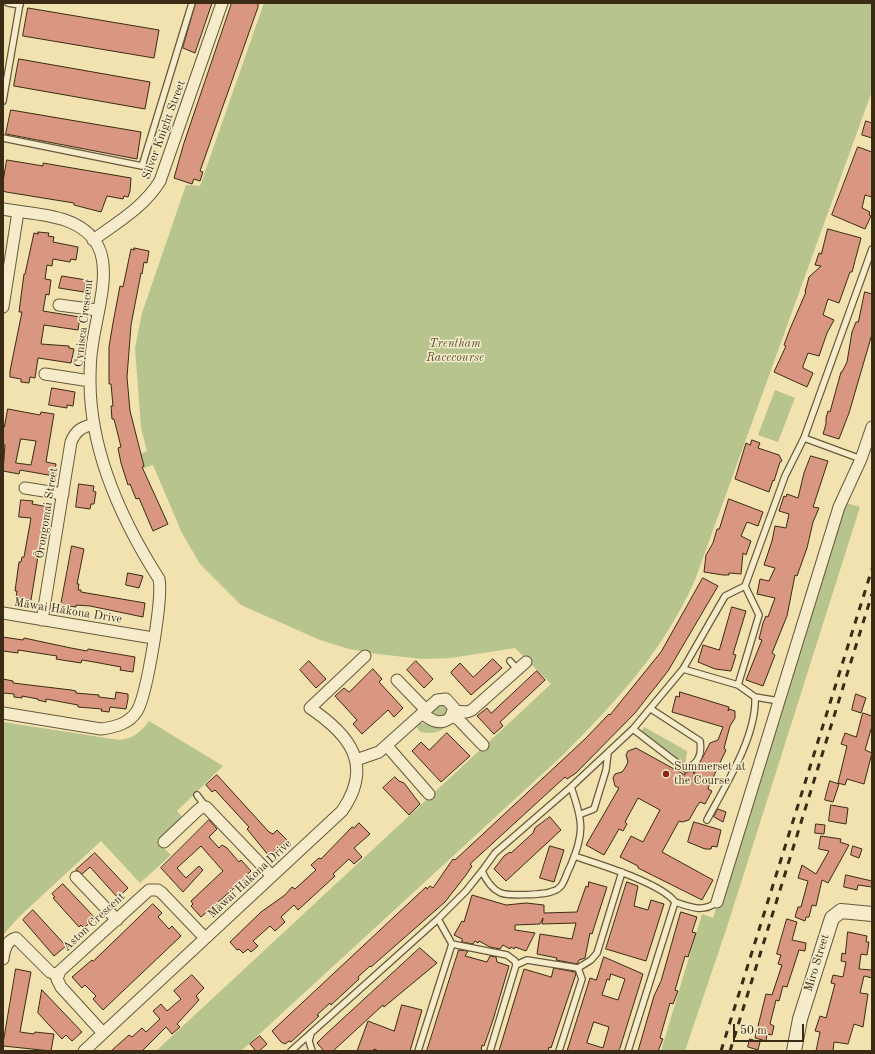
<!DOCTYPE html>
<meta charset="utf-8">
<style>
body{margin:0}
#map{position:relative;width:875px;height:1054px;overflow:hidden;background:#f1e2b0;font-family:"Old Standard TT",serif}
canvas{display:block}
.frame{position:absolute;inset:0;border:4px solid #3b2b14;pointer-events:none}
.scale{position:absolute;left:733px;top:1024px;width:71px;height:18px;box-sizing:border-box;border:2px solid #3b2b14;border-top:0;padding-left:5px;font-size:12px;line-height:14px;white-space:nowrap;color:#3b2b14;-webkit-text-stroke:3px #f6eccc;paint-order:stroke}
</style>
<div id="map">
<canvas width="875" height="1054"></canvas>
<div class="frame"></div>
<div class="scale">50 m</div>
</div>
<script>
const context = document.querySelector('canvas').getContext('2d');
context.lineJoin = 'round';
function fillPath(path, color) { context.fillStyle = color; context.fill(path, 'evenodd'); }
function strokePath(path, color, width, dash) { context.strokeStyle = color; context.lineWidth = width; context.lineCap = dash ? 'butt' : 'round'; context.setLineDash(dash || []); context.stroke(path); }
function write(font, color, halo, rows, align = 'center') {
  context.font = font + ' "Old Standard TT",serif'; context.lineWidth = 3; context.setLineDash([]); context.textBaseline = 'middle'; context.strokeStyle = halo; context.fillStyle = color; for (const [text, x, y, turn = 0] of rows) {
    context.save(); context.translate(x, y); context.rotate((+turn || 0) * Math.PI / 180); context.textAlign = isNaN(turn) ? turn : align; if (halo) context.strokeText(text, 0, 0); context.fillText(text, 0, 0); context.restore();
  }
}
fillPath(new Path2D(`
 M264,3H872V91L695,580C662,653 619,698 564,754L241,1051H156L551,684L515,648L451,658L422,659L378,654L349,649L320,640L241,605L200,564L182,533L153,465L142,469L137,455L147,451L141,428L135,348L142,313L186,185L200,186Z
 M775,390L795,398L778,442L758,435Z
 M846,503L860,507L727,927L685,1051H661L702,914L713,918Z
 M440,703L449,707L447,713L442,718L433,715L432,712Z
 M149,721L223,766L177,811L183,818L158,842L171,855L140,883L101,841L20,916L3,935V722L119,740C133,739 141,732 149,721Z
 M419,723C431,723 438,731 449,724C440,733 433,734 420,732L416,726Z
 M644,727L687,751L685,765L641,732Z`), '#b7c48e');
const building = new Path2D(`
 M196,3H212L195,53L183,48Z
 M232,3H258V7L200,171L203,172L200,181L194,179L192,184L174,178L184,143Z
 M28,8L159,30L154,58L23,36Z
 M19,59L150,82L145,109L14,86Z
 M11,110L141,132L137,159L6,134Z
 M866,121L872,123V138L862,135Z
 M858,147L872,152V197L865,195L862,208L870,212L869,215L871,216L865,229L832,215Z
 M7,160L43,166V163L131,178L130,191L128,197L124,196L123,199L107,196L101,212L74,205V203L6,192L3,191V182Z
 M828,229L861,238L852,272H850L839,303L828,299L823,315L834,320L827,333L819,356L808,353L803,366V368L813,373L807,387L774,372L786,346L784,345L790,329L806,292H805L809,277L821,266L815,265L819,253L821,254Z
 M38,232L49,233L48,236L54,237L53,242L78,247L76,260L71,259L70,262L53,259L52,266L47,265L45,279L51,280L49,295L46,294L43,311L80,317L78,330L44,325L41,344L69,346V348L74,349L71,363L38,358L35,378L30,377L29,383L21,382V379L10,377V371L22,312H19L24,274H25L34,233L38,234Z
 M134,248L149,251L147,263L144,262L142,274L141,273L131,325L127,377L130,411L144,466L142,467L168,524L153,531L139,498L136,499L130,484L128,485L121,463L118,448L121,447L114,419H112L111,406H113L111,384H109V347L113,323L120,286L123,287L131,249L134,250Z
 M62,276L86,280L84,292L59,288Z
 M865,292L872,294V334L849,413L839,439L823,434L826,424V418L828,411L830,412L841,372H842L847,362L852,332L856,322H858Z
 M52,388L75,392L73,406L67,405V408L49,405Z
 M8,409L40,415L41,412L54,414L46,462L56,464L54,476L20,470L19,474L3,471L5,445L3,444V427H4ZM21,439L36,441L31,465L16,463Z
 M752,440L760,443L758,448L779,455L782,461L780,462L774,481L773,480L769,492L735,479L746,443L750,445Z
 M811,456L828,461L813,507L819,508L813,522L807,548L797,576L795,575L787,616L772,653L775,655L763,686L746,680L762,640L759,639L763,623L766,616L768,617L775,598L757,594L760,579L769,581L775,568L764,565L772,541L775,526L786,528L789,514L779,511L784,496L786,497L787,494L798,498L804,473Z
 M79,484L94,486L93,491L96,492L94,504H91L90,509L76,507Z
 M729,499L763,512L758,526L747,522L741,536L751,541L746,555L743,553L741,574L729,573V575H723L704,572L706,555L713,543L717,529H719Z
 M21,500L33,501L32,504L49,507L47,520L44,519L31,600L16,597L17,591H15L19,562H21L22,557H24L31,518L19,517Z
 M72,546L84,549L77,584H79L78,590H81V592L145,603L143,617L90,606L76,605V607L61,605Z
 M128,573L143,576L139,588L126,585Z
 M703,578L718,586L668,671L635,713L576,773L567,779L565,777L470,864L472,866L466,875L445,902L371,967L370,966L358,977L359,979L331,1005L330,1003L317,1015L319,1016L291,1042L289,1041L285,1044L281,1042L272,1031L426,887L427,889L430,886L433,888L453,859L455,860L585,739L609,714L610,715L661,652Z
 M732,607L746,611L733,654L736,655L731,671L715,669L698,662L703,645L719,650Z
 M3,637L23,640L24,638L71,648L87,651L88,649L135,657L133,672L120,670L121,667L94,662L82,660L81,663L56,659L57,656L18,650V653L3,651Z
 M493,659L502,668L471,695L451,673V672L460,663L473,677Z
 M309,661L326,679L316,688L300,670Z
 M416,661L433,679L424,688L407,670Z
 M373,669L382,679L379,682L403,708L394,717L388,710L362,734L353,724L357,720L335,696L344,688L349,692Z
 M537,671L545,680L500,722L503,726L494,734L477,716L487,708L491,713Z
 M3,679L13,681V683L71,690L76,691V693L99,695V697L115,699L116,692L128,694V699L126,709L110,707L109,712L101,711L102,709L78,707V705L46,699V702L38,700V699L22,696V698L14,697V694L3,693Z
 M680,692L729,707L728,711L729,709L735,711V718L730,726L724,748L726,750L709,786L708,789L712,791L705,804L700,802L697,806L689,820L682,822L679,821L662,852L713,880L702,900L638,868V866L620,857L631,836L643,842L660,810L638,798L625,822L627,824L623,831L619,829L604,855L586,845L619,788L615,786L613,778L615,774L622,772L625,768L628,762L626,755L628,751L636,748L685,775V773L693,770L694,774L710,743L718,740L723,727L672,712L676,696L679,697Z
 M856,694L866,698L861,713L852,710Z
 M863,713L872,716V726L865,750L872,753L864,784L847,779L845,785L838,783L847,746L841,744L845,733L856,737Z
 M447,733L470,756L441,782L412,751L421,742L429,750Z
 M217,775L269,832L273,834L277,830L287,840L269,856L247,829L249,827L215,790L212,792L206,785Z
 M395,777L399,781L404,783L420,804L409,815L383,788Z
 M830,781L839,784L833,802L825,800Z
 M831,805L848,808L846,824L829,821Z
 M718,809L726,812L723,822L714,817Z
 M550,817L561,830L506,881L494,869L504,856L510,852L511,853L533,833L535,828Z
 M209,820L217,829L209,837L219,848L222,845L227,848L239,862L241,860L251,871L240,881L241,882L201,917L191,906L193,904L191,901L223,871L201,846L177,868L186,878L199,866L203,870L183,892L161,868Z
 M694,822L721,830L717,847L712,846L711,849H705L688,842Z
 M359,823L370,834L354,848L362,857L354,864L349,859L333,874L335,876L298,910L294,905L281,917L285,922L275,931L270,926L253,941L258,946L251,952L248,949L243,953L239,949L237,950L230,942L261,912L285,895L292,887L295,889L316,870L311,865L319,858L321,859L352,827L354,828Z
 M816,824L825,825L824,834L815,833Z
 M821,836L841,839L840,842L849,845L828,883L822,880L816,906L812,905L809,917H806L805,921L795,917L798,907H801L808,881L798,878L802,865L816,874L829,851L819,849Z
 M550,846L564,850L554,882L540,878Z
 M853,846L862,849L859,858L851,855Z
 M95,853L128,888L118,898L90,867L82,874L76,870Z
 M846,875L872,881V887L858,885L857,890L844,887Z
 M589,882L607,887L592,934L590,933L585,958L579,960L577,964L556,960L557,958L537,954L540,934L572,939L576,923L542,924L543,918L540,924L515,925V930L535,933L526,951L515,947L514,949L511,947L510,949L503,945L500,949L490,947L479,941L478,943L475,941L473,944L462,942V939L454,935L462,921L464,922L472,895L506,905L526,903L544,905V913L577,912L586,886L588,887Z
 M627,882L638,886L634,906L648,910L651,900L664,904L646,961L606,949Z
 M63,884L95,918L84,928L81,925L79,927L53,898L55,897L52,894Z
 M153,904L162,913L158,917L169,929L172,926L181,936L103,1010L93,999L96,996L85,985L82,988L72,977L92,960L93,961Z
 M33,910L66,946L54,956L23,920Z
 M681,912L697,917L692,932L696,933L688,957L685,956L675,990L678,991L673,1004L670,1003L660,1038L663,1039L658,1051H638L654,996L661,981Z
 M787,919L797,922L792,940L806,943L805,951L799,950L787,987L783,986L779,1001L776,1000L770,1024L774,1026L772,1035L767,1034L766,1041L755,1038L766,994L772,995L782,965L778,964L781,955L777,954Z
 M848,932L867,936L866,942H869L867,955L861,954L859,969L872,970V978L864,976L860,993L868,994L863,1027L854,1024L848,1044L834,1042L833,1051H816L820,1032L815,1031L820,1016L826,1018L835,984L831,983L833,975L843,977L846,962L841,961L842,953L845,954Z
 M420,948L437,963L390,1002L384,1007L383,1005L333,1051H324L317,1043L324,1036Z
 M459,950L468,951L465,956L487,962L490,956L496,957L497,962L509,966L493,1020L484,1046L482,1045L481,1051H427Z
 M604,957L643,974L620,1048L618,1051H567L590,978L596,980ZM611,974L625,979L618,1000L602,995L607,979L609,980ZM594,1022L609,1027L603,1048L587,1043Z
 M554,968L575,972L576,974L551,1048L549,1047L548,1051H499L524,969L551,977Z
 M16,969L31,972L20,1032L34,1034L35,1032L54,1034L51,1051L3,1046Z
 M192,975L204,988L196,996L199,1000L177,1024L180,1027L172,1034L166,1027L142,1051H111L129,1035L132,1037L142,1028L146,1032L160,1019L153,1011L161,1004L167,1011L181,999L174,991Z
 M42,990L82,1032L72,1041L66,1035L62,1039L38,1013Z
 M402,1005L422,1010L410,1051H379L374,1049L373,1051H357L368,1021L394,1031Z
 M260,1036L267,1044L259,1051H256L250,1044Z
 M750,1039L760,1042L758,1050L748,1047Z`);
fillPath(building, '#d99681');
strokePath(building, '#3b2b14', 1);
const service = new Path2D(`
 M8,3L20,5
 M3,101L20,3
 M3,138L142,166L192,3
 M804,438L872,249
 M510,661L517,669
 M683,669L738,685L755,697C757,736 725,786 707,820
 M738,685L759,615L745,586
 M755,697L779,701
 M633,729L681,766L686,769C699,763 702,754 700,741L651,709
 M571,787C583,821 585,833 570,867C567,872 565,881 561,886C559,888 555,891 553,891C546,895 508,896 501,893C491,889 486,880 482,871L495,853L571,787L633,729L683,669L725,596L745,586L785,476L804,438L861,459
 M197,795L206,807
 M581,814L594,809L606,770L608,753
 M574,856C598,864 661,883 675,902L628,1051
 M675,902C690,907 703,913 717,902
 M452,944L507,955L515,961L516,965
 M311,1033L309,1041L312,1051
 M291,1051L438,919L466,891L482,871
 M418,1051L452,944L438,919
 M490,1051L516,965L527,960L578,968L591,960L597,953L622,872
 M559,1051L582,979L578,968`);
const minor = new Path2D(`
 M3,209C35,215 80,213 98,246C112,273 95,319 92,348C90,359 90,370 90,381C90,452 122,521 159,579C163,597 147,695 137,711C129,724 115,727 101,729L3,713
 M93,240C118,222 144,207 160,181L222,3
 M59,305L97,310
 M3,307L18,212
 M45,374L90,381
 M25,488L63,494
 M3,613L153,638
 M42,620L71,442C76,430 82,427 94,424
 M397,680L426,710
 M453,711L467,712L472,710L526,662
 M452,715L459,720L483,745
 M387,746L429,794
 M356,760L379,752L437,700L446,699L454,708L450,718C440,726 431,720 423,714
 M164,842L198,810L202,807H206L272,876
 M76,877L117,920
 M717,902L839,507L861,459L872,427
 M3,959C4,950 7,940 16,938L50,972L57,975
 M103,1033L61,987L57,979L60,971L149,890H158L162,893L205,938
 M84,1051L342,811C374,765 350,735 310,708L365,656`);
const tertiary = new Path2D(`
 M794,1051L800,1019L832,918L841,911L872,914`);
strokePath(service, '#68593b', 8);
strokePath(minor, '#68593b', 13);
strokePath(tertiary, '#68593b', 16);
strokePath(service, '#f6eccc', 5.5);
strokePath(minor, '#f6eccc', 11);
strokePath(tertiary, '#f6eccc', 14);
strokePath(new Path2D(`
 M721,1051L872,569
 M730,1051L872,594`), '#3b2b14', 3, [7, 7]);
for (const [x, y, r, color] of [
 [666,774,4,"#8f2418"]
]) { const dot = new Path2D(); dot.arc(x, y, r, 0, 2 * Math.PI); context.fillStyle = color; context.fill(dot); strokePath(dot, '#f6eccc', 1.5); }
write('12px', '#3b2b14', '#f6eccc', [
 ["Silver Knight Street",164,130,-70],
 ["Cynisca Crescent",84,323,-83],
 ["Ōrongomai Street",47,513,-81],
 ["Māwai Hākona Drive",68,611,9],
 ["Māwai Hākona Drive",250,879,-43],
 ["Aston Crescent",94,922,-43],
 ["Miro Street",817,963,-73]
]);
write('italic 12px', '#5a5132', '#f6eccc', [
 ["Trentham",455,344],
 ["Racecourse",455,358]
]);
write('12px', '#3b2b14', '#f6eccc', [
 ["Summerset at",674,767],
 ["the Course",674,781]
], 'left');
</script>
